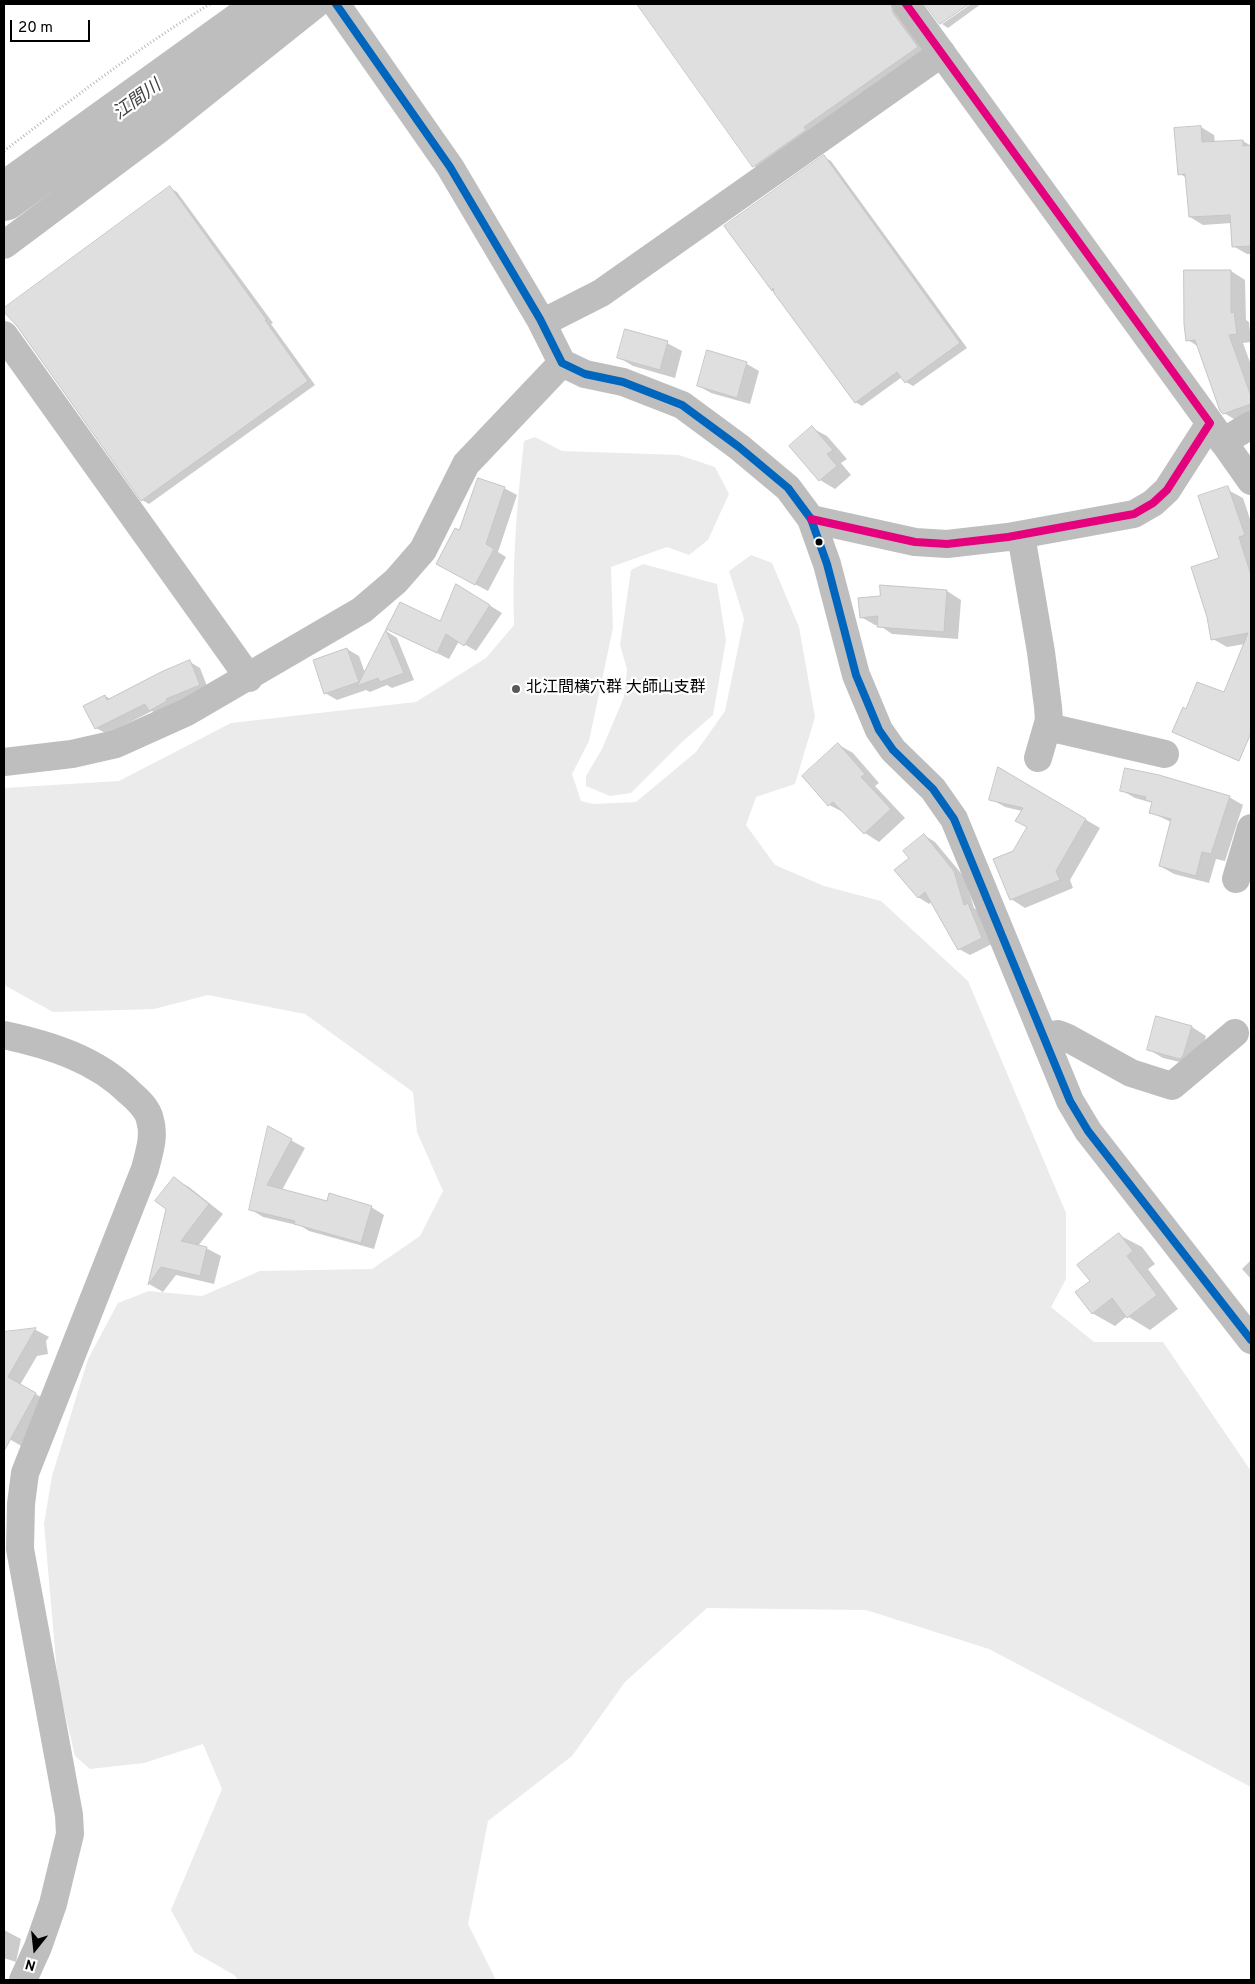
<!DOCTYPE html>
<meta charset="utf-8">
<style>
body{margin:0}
#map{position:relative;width:1255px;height:1984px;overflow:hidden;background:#fff;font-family:Overpass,sans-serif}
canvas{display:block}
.frame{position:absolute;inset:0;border:5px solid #000;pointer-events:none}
.north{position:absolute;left:10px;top:1924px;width:50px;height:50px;-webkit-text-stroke:4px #fff;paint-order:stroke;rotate:196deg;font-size:14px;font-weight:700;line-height:20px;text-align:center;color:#000}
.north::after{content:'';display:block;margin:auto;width:18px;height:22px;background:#000;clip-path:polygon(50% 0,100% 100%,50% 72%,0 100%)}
.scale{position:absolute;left:10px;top:20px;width:80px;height:22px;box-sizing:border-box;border:2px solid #000;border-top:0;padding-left:6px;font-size:15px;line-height:18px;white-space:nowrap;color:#000;-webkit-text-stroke:4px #fff;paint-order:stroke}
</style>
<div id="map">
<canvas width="1255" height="1984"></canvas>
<div class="frame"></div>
<div class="north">N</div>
<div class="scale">20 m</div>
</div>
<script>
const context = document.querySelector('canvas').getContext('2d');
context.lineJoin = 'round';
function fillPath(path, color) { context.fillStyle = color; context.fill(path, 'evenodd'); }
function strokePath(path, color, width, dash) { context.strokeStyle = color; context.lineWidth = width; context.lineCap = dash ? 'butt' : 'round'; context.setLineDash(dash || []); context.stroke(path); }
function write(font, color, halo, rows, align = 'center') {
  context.font = font + ' Overpass,"Noto Sans JP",sans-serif'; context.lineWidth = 4.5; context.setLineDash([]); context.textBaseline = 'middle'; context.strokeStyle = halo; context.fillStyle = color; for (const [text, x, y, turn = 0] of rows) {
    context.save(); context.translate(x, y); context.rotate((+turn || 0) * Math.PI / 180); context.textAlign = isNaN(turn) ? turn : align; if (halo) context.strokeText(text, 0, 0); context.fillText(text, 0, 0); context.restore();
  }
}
fillPath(new Path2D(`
 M535,437L562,451L679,455L715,467L729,494L708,540L689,555L667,547L611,567L613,628L589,741L572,774L581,801L593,804L636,802L696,752L725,711L744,619L729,571L751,555L772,563L799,627L815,717L795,784L756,797L746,825L775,865L824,886L881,901L968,981L1066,1213V1279L1051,1307L1094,1342H1163L1251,1471V1787L989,1649L866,1610L707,1608L625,1682L572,1756L488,1821L468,1924L496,1980H239L234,1975L194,1952L171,1910L222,1789L203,1744L144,1763L90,1769L75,1756L58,1684L44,1524L52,1476L88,1359L118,1303L149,1291L202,1296L260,1271L372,1269L420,1236L443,1191L417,1132L413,1092L305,1014L208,995L154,1009L53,1012L4,985V788L119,781L231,723L416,702L486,658L514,625C512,563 517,503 524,441Z
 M643,564L717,584L726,640L713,715L683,741L631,793L610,796L586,786V776L602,749L624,697L627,669L620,645L631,570Z`), '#ebebeb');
fillPath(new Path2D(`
 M639,4H898L924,51L761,170L754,166Z
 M971,4H981L948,28L942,24Z
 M1201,127L1214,135L1215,143L1243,141L1251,146V254H1247L1233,246L1231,223L1203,225L1190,217L1187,178L1180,174Z
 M824,157L831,161L967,348L913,386L906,382L902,377L862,406L855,402L726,227Z
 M170,188L177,192L273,323L271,324L315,385L149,504L142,500L18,325L4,310Z
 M1231,271L1245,280L1246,320L1249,322L1251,342L1243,343L1251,365V417L1239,422L1224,413L1199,347L1188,340Z
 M667,343L682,351L675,378L633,366L618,357Z
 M708,352L747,364L759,371L750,404L711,393L699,386Z
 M812,428L827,436L847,459L841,463L851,475L835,489L820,480L791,446Z
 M504,488L517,495L498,552L506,557L488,591L450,571L460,532Z
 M1228,490L1243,498L1251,522V643L1227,647L1213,639Z
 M882,586L947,591L961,600L958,639L892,634L879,625H875L861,617L881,597Z
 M468,592L502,613L476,651L459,641L449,659L400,635L441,623Z
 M386,631L397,638L414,680L392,688L387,685L370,692L366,690L337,700L325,693L347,649L359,656L365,673Z
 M1238,661L1251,666V737H1200L1225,694Z
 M190,662L200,668L209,691L160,716L152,711L107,734L96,728L105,696L111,699Z
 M839,745L853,753L879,783L875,786L905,818L879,842L865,833L845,813L829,805L804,776Z
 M999,769L1100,828L1070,880L1073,888L1025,908L1011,899L1014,852L1028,827L1022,811L1005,807L991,799Z
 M1121,790L1229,797L1243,805L1225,861L1216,859L1209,883L1174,874L1160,866L1171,822L1150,812L1153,803L1135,798Z
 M924,835L935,842L965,878L974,908L979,911L992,944L970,955L959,949L932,901L929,904L918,897L911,858Z
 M1192,1027L1206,1036L1198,1064L1196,1066L1163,1058L1148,1049Z
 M269,1128L305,1148L282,1190L328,1202L371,1207L384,1215L374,1249L309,1231L301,1226L263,1217L250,1209Z
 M174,1179L189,1187L223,1214L198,1246L206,1248L221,1256L214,1284L176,1275L163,1292L149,1284Z
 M1119,1235L1142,1247L1155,1264L1148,1269L1178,1309L1150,1330L1127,1316L1115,1326L1092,1313L1091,1281Z
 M1251,1260V1279L1242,1269Z
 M36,1330L49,1337L46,1341L48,1354L37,1356L20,1385L48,1401L23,1447L11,1440L4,1417V1334Z
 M4,1930L21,1939L16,1962L4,1958Z`), '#0003');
strokePath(new Path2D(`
 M4,197L272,4`), '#bebebe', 48);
const building = new Path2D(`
 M637,4H891L893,13L918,47L804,127L806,130L753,167Z
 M925,4H969L940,24Z
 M1201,126L1202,142L1243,140V146L1251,145V246L1232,247L1230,215L1189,217L1185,174L1178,175L1174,128Z
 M824,155L960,343L905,383L897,372L855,403L774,293L773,288L772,291L724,226Z
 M170,186L266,319L265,320L308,381L141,501L17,326L4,312V308Z
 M1184,270H1231V313L1234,312L1237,334L1229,335L1251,396V404L1223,414L1220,411L1195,340L1186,341L1184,324Z
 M625,329L668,341L660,370L617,358Z
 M707,350L747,362L737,398L697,386Z
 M812,426L833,450L827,454L837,466L819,481L789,446Z
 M478,478L505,487L486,544L494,549L475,585L436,564L455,528L459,530Z
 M1228,486L1245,535L1239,537L1251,575V733L1239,761L1172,732L1183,707L1186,709L1197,682L1224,692L1248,633L1211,640L1207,617L1191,567L1219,558L1198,496Z
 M456,584L490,605L464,646L446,634L437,653L386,629L400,602L440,621Z
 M880,585L947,590L944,632L877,627L878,616L860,618L858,598L880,596Z
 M386,630L404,673L380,682L378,678L357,686L359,682L324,694L313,660L347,648L359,682Z
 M190,660L200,685L166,699L167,701L149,711L145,704L95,729L83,706L105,695L107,700L161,672Z
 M838,743L865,774L861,777L891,809L864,834L833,802L828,806L802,776Z
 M998,767L1086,819L1056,871L1060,880L1010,900L993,859L1013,851L1027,827L1015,821L1023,808L989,800Z
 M1125,768L1159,775L1230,796L1211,854L1202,852L1196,876L1159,866L1171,819L1149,813L1152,802L1145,800L1146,797L1120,791Z
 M924,834L954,871L964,905L968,903L982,938L958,950L925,892L918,898L894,870L909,858L903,851Z
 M1156,1016L1192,1026L1183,1056L1180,1059L1147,1050Z
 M268,1126L292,1139L267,1185L327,1201L329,1193L372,1206L361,1243L294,1224L295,1221L249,1210Z
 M174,1177L209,1204L181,1241L207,1247L200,1276L161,1267L148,1285L166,1209L155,1201Z
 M1119,1233L1133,1251L1127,1256L1157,1295L1127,1318L1112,1298L1092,1314L1075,1292L1090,1281L1077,1265Z
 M36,1328L8,1377L36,1393L4,1451V1332Z`);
fillPath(building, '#dfdfdf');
strokePath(building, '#c6c6c6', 1);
strokePath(new Path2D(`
 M4,151C71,100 138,48 210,4`), '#b9b9b9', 3, [1, 2.5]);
strokePath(new Path2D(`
 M336,4L450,167L540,319L562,363L585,374L623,382L682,405L739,447L788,488L811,519L827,564L856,675L879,730L893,750L933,789L954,819L1070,1101L1088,1131L1251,1340
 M4,245L158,130L316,4
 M542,323L601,293L942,53
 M4,335L249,678
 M1210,423L1251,481
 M1223,442L1251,425
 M811,519L915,542L947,544L1008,537L1134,514L1153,503L1167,490L1210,423L906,4
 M1021,535L1041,652L1048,707L1049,720L1038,758
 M1048,727L1165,754
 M4,762L72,754L116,744L187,712L362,610L396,581L423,550L466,464L562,363
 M1236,879L1251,828
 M4,1035C50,1045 96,1059 130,1093C138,1100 148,1109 150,1120C155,1136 149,1153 145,1169L25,1473L21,1504L20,1549L61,1771L69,1815L70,1834L53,1904L38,1947L23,1980
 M1044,1036L1058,1034L1066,1037L1131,1073L1172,1086L1235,1033`), '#bebebe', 28);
strokePath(new Path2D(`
 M336,4L450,167L540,319L562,363L585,374L623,382L682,405L739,447L788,488L811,519L827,564L856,675L879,730L893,750L933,789L954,819L1070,1101L1088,1131L1251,1340`), '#0065bd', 8);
strokePath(new Path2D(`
 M811,519L915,542L947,544L1008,537L1134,514L1153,503L1167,490L1210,423L906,4`), '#e5007d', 8);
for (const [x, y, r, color] of [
 [819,542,4.5,"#000"],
 [516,689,5,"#595959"]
]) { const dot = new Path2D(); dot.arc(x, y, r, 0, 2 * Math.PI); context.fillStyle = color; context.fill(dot); strokePath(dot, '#fff', 2); }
write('16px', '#000', '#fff', [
 ["北江間横穴群 大師山支群",526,689]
], 'left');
write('italic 18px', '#434343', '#fff', [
 ["江間川",138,101,-36]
]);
</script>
